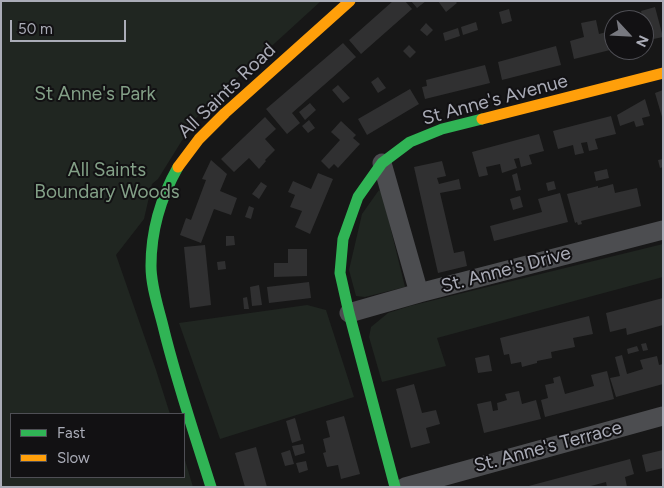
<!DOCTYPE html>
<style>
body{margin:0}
#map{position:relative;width:664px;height:488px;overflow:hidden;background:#171717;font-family:Figtree,sans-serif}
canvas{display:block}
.frame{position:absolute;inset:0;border:2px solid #aaacb7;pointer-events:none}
.legend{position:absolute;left:10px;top:413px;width:175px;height:65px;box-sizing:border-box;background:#121113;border:1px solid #4f4f55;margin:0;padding:6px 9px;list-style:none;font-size:15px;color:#aaacb7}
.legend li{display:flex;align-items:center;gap:10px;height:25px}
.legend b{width:25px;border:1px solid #4f4f55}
.north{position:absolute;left:604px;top:10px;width:50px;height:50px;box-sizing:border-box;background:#121113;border:1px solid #4f4f55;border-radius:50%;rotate:115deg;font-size:14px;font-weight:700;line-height:20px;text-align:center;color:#aaacb7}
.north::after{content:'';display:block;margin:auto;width:18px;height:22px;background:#77787f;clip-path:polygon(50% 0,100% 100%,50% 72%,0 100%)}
.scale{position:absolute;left:10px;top:20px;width:116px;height:22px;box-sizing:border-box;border:2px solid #aaacb7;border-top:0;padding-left:6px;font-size:15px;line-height:18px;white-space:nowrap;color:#aaacb7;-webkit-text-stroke:4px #121113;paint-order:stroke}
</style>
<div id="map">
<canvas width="664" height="488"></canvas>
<div class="frame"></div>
<ul class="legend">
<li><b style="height:6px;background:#30b455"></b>Fast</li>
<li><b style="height:6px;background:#ff9f0a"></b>Slow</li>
</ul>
<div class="north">N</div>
<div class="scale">50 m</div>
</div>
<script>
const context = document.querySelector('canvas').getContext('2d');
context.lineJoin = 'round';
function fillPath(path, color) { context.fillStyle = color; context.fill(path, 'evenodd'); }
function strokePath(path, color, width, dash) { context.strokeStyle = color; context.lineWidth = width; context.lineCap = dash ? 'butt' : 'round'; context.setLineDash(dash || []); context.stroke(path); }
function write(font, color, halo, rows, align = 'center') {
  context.font = font + ' Figtree,sans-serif'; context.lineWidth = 4; context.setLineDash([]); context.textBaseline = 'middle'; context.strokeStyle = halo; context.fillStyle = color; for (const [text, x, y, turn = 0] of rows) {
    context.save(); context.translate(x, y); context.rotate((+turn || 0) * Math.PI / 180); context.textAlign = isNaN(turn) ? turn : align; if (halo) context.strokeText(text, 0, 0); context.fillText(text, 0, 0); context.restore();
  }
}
fillPath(new Path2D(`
 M1,1H321L240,75L196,118L158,179L152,184L144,219L116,255L156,370L170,414H11V477H184V457L193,487H1Z
 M379,190L382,193L405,287L365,297L356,296L349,270L362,214Z
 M663,244V277L437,338L446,366L382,382L369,337L371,327L388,313L410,306Z
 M307,305L326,310L354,397L220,439L179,323Z`), '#202621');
fillPath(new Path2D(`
 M393,1H405L412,9L361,54L349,40Z
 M411,1H426L417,8Z
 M438,1H455L457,3L446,12Z
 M655,7L663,37L644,41V20H643L641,11Z
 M509,9L512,21L502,24L499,12Z
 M626,16L627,20H616V18Z
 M596,20L599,34L614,30V49L574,59L570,41L584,37L581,23Z
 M476,22L478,30L463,35L461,27Z
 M426,23L433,30L427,36L420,30Z
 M458,28L460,36L445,41L443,33Z
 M343,43L356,57L292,113L300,123L287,134L266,109Z
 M409,45L416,52L410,58L403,51Z
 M556,46L561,65L502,80L498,62Z
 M485,65L490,83L425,99L422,87L427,86L426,80Z
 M378,77L386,88L378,93L371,82Z
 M338,85L350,98L343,103L332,90Z
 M410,89L419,104L367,135L358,119Z
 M663,90V117H662L655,93Z
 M645,99L650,116L642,118L644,125L636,127L634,121L620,126L617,115Z
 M310,103L316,110L305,120L299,112Z
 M611,116L616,134L595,139L598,149L589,151L587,142L581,143L584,153L575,155L573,145L558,149L553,131Z
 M265,117L276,129L265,139L275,150L265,160L266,161L259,169L249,158L234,172L221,159Z
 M309,120L315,128L308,133L302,126Z
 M341,121L356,135L353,138L360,144L338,168L334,164L329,169L321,161L340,140L331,132Z
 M539,134L544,151L529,155L532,164L521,167L519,158L514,159L517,168L502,173L500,164L486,167L488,175L479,177L472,152Z
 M663,159V167L660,168L658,160Z
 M211,160L227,174L220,191L237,198L231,215L214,209L201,243L180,235L186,218L191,220L206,180L202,179Z
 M442,161L446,176L437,178L439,184L459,179L461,189L440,193L454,253L464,251L467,266L438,273L414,167Z
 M607,169L609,178L596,181L594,172Z
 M318,173L333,179L310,234L295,227L302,211L290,207L295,195L288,192L293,181L311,189Z
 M517,173L521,190L516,191L512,175Z
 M554,181L556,189L548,191L546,183Z
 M261,182L267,186L259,199L252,194Z
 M613,184L615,193L637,188L641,206L581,221L582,224L578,225L577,222L575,223L567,194L598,186V188Z
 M560,193L568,222L494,241L490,226L542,212L538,199Z
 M520,196L523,207L513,210L510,199Z
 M249,206L254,208L251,219L245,217Z
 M226,236H234L235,245L226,246Z
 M205,245L211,305L190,308L184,247Z
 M288,249H307V276L274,277V263H288Z
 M225,261L226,269L218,270L217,262Z
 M309,282L311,298L269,303L267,287Z
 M259,285L262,305L252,306L250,287Z
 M247,297L249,309H244L243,298Z
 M663,298V325L627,335L626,328L610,332L606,313Z
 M589,316L593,334L573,338L575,347L551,352L552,358L537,361V363L522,367L521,362L511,364L509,354L504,355L500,338Z
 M646,343L648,350L643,351L641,344Z
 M637,346L639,351L628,354L627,349Z
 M489,355L492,371L478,373L475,358Z
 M622,355L627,374L643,369L640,360L657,356L659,365L663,364V384L616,397L610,378L620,376L615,357Z
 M607,371L614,399L545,417L541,400L548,398L545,385L554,383L553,378L560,376L565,394L594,386L591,375Z
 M414,384L422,413L436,410L440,424L426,428L430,443L411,448L396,389Z
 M519,391L522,404L536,400L541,419L484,433L477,404L491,401L493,411L498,410L497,403L507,400L505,394Z
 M344,416L360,474L341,479L338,465L327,467L323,453L326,452L323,439L330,437L326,421Z
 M295,418L301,440L292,443L286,421Z
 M303,444L305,453L295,456L292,446Z
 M256,447L267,487H245L235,453Z
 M290,450L294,464L285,466L281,453Z
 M663,450V468L646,472L642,455Z
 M630,459L634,474L625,477L627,487H607L606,482L587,487H525Z
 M306,461L308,470L299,473L296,463Z`), '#303031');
strokePath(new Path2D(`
 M382,163L419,293
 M349,313L419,293L663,230
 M405,487L663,416`), '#4c4d50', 19);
strokePath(new Path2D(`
 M178,167C161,197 151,231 151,266C151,286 158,306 163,326C176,380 194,433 211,487
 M395,487L349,313L340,273L343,239L358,197L382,163L410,142L442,129L482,119`), '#30b455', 11);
strokePath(new Path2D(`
 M482,119L663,73
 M178,167L199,139L225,113L350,1`), '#ff9f0a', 11);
write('19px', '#aaacb7', '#121113', [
 ["All Saints Road",227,91,-44],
 ["St Anne's Avenue",495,100,-15],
 ["St. Anne's Drive",506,270,-15],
 ["St. Anne's Terrace",548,447,-15]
]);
write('19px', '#83a087', '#121113', [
 ["St Anne's Park",95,94],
 ["All Saints",107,170],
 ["Boundary Woods",107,192]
]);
</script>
